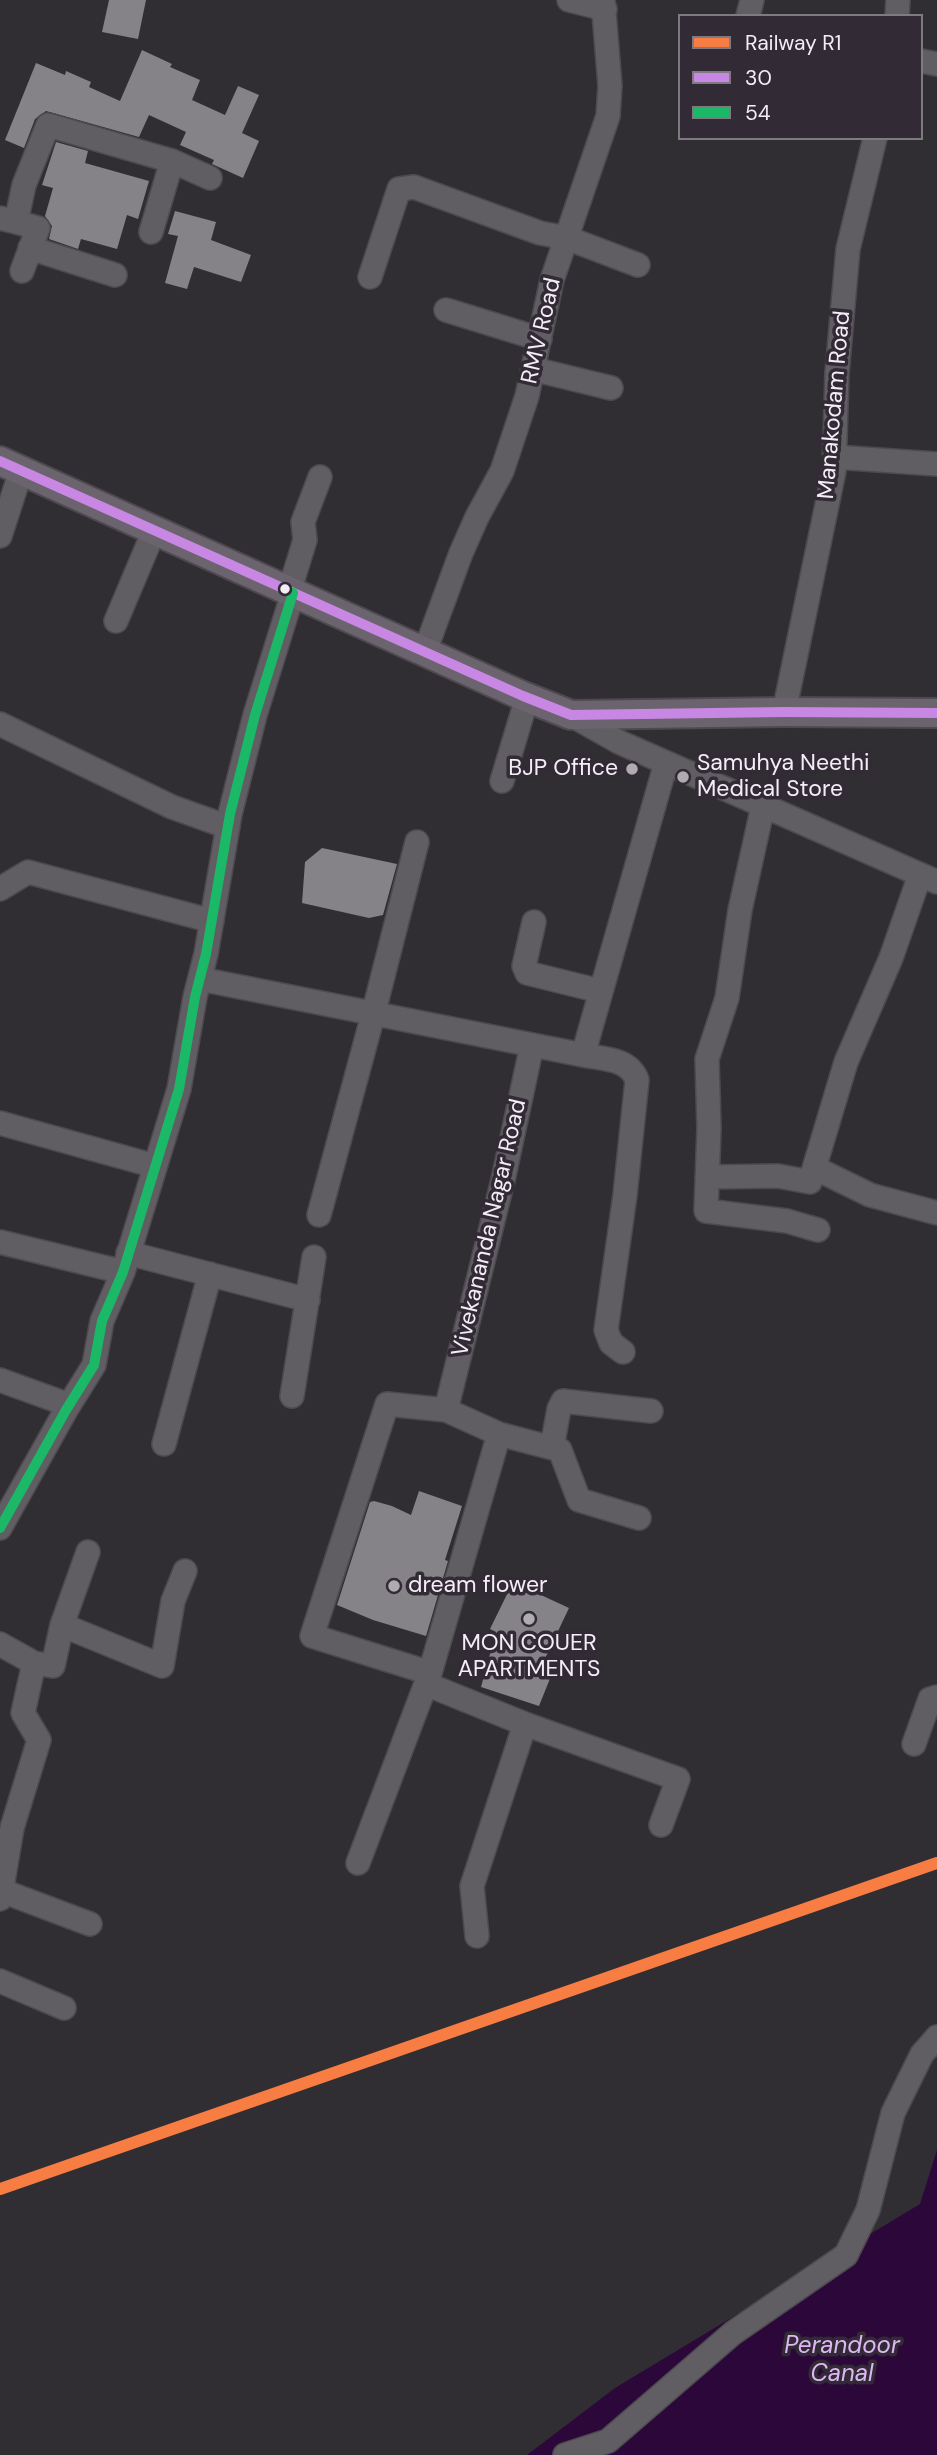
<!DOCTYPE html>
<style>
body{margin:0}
#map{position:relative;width:937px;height:2455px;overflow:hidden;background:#312e33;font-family:"DM Sans",sans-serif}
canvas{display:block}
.legend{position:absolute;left:678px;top:14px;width:245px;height:126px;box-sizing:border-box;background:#322b36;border:2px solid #7f7982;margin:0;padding:9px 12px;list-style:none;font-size:21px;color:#f3eef5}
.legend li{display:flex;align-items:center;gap:14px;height:35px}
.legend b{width:35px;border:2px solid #7f7982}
</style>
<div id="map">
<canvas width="937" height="2455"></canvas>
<ul class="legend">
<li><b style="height:9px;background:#f77d43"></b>Railway R1</li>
<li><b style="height:9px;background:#c787e3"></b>30</li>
<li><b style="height:9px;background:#1ab867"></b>54</li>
</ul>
</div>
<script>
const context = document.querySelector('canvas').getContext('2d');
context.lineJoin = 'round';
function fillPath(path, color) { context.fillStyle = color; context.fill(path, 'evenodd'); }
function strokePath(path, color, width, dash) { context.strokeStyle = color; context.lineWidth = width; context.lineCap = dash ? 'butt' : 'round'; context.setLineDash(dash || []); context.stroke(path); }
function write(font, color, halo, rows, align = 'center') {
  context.font = font + ' "DM Sans",sans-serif'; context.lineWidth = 7; context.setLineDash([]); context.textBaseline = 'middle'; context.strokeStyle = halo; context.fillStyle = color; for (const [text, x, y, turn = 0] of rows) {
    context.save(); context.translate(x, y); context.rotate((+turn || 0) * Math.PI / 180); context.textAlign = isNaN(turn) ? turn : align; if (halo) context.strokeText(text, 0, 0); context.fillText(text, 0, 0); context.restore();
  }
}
fillPath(new Path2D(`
 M937,2150V2455H527L615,2388L920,2204Z`), '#2c083a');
fillPath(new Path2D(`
 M109,0H146L138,39L102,32Z
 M142,50L172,64L170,67L200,80L192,100L225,115L238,86L259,95L242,133L259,141L243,178L212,164L214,160L180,145L186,132L149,115L139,137L46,111L35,119L24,148L5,140L36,63L65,75L66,71L91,82L89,87L120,101Z
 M56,142L88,151L85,163L149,181L138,219L127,215L117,249L81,239L78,249L49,239L52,226L45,216L53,188L42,185Z
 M175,211L216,222L211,240L251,255L241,282L194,267L187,289L165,283L178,236L168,234Z
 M322,848L397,864L383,915L369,918L302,903L305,862Z
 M419,1491L462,1506L445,1560L448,1561L426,1636L373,1620L337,1605L370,1502L374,1501L392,1506L411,1515Z
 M513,1582L569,1608L541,1667L553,1671L539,1706L481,1687L496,1632L490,1629Z`), '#868388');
const minor = new Path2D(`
 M569,0L605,9
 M748,16L752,0
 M897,16L898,0
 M921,61L937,64
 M0,218L16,222L24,185L48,125L172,161L210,178
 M16,222L38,228L22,271
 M151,232L172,161
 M30,248L115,275
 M370,277L399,189L414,187L540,233L567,238L638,265
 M446,310L540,339
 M533,369L611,388
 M835,457L937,464
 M0,536L21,471
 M289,592L305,540L303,522L320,477
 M116,621L154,531
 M425,651L461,553L477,517L502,471L527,396L552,280L608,116L610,86L603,0
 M784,712L834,471L837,373L848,249L875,138
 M571,715L619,742L937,882
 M0,724L172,807L228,827
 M502,781L527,698
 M763,806L740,910L727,998L707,1059L709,1128L706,1211L787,1221L818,1230
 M0,889L28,872L212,921
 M534,922L524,966L527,973L600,991
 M200,979L583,1055L666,763
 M583,1055C603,1059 629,1058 637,1080L625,1195L606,1330L611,1343L623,1352
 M0,1123L155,1166
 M815,1168L870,1195L937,1213
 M707,1177L778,1176L810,1182L846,1062L891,958L920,875
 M319,1215L373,1015L417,842
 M0,1242L123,1272
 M128,1253L308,1300
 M0,1380L69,1405
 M292,1396L314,1257
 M446,1410L499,1434L430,1673L312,1636L387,1404L446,1410L503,1180L532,1045
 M499,1434L560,1450L579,1500L639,1518
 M164,1444L210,1274
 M552,1447L559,1409L563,1401L651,1411
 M0,1528L66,1410L94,1365L102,1321L123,1272L179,1089L195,997L206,954L230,814L255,715L293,593
 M62,1625L88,1552
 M0,1644L34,1663
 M426,1684L525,1724
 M914,1744L930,1699L937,1697
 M358,1863L430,1673
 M3,1890L13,1895L90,1924
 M0,1899L12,1828L39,1740L23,1713L34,1663L53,1666L62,1625L162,1666L173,1601L185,1571
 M477,1936L472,1886L525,1724L678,1779L661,1825
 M0,1981L64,2008
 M565,2455L608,2441L733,2333L846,2255L868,2210L893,2113L922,2054L937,2037`);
const major = new Path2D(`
 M0,461L523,696L571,715L784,712L937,713`);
strokePath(minor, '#4d4a4f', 26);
strokePath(major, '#4d4a4f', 32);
strokePath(minor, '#605e62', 23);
strokePath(major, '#6b646e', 28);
strokePath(new Path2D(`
 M0,461L523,696L571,715L784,712L937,713`), '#c787e3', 10);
strokePath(new Path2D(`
 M0,1528L66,1410L94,1365L102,1321L123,1272L179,1089L195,997L206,954L230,814L255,715L293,593`), '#1ab867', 10);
strokePath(new Path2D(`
 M0,2189L937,1863`), '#f77d43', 12);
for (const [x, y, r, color] of [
 [285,589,6,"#f3eef5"],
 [632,769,7,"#afabb1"],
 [683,777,7,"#afabb1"],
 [394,1586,7,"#afabb1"],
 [529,1619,7,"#afabb1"]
]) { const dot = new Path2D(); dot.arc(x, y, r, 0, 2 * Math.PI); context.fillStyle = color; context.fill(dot); strokePath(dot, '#322b36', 2.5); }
write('23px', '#f3eef5', '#322b36', [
 ["RMV Road",542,331,-77],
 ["Manakodam Road",835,405,-85],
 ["Vivekananda Nagar Road",490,1228,-77]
]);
write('23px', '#f3eef5', '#322b36', [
 ["Samuhya Neethi",697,764],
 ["Medical Store",697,790],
 ["BJP Office",618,769,"right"],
 ["dream flower",408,1586],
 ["MON COUER",529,1644,"center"],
 ["APARTMENTS",529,1670,"center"]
], 'left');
write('italic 24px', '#deb6f4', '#322b36', [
 ["Perandoor",842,2347],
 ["Canal",842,2375]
]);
</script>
